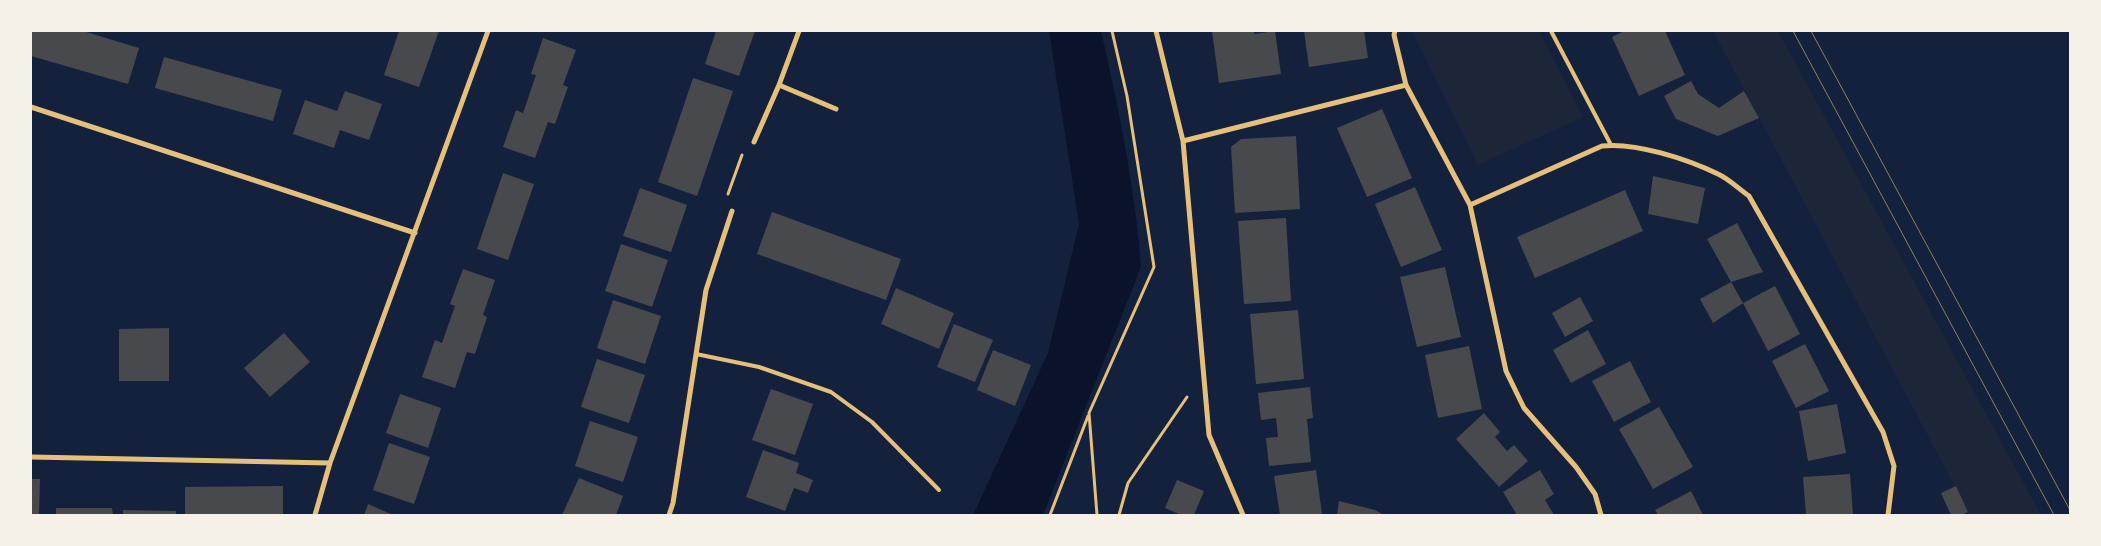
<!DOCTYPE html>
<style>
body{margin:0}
#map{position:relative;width:2101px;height:546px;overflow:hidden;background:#14213d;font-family:"DM Sans",sans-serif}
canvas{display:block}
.frame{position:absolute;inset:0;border:32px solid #f6f1e7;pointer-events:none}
</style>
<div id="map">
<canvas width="2101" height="546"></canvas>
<div class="frame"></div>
</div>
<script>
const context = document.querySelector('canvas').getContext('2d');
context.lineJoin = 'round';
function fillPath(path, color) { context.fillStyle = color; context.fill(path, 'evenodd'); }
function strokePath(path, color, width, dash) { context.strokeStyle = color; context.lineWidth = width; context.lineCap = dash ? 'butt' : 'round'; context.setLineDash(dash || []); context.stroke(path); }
fillPath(new Path2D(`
 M1412,31H1539L1583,117L1478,165Z
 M1713,31H1778L2041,515H1970Z`), '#1d2539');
fillPath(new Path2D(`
 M1049,31H1101C1119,109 1135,188 1141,267L1043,515H973L1048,353L1079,224Z`), '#0b132b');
fillPath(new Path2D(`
 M31,31H83L139,48L128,84L31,56Z
 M399,31H439L419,87L384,75Z
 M716,31H755L739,76L705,64Z
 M1212,31H1254V34L1275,31L1281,74L1219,83Z
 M1304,31H1364L1368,58L1309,67Z
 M1624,31H1665L1685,75L1639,96L1612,37Z
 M543,38L576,50L563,85L568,87L555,124L548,122L535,158L503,147L516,110L523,113L536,75L531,74Z
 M164,57L282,90L273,121L155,88Z
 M693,78L733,91L697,196L658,182Z
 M1691,81L1698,94L1719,108L1744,91L1759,118L1718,136L1676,119L1664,96Z
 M345,91L382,104L369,140L340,130L334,148L293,134L305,100L337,111Z
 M1382,109L1412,178L1367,197L1337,128Z
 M1296,136L1300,209L1235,213L1231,147L1241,139Z
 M503,173L534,184L508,260L477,249Z
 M1653,176L1705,188L1698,224L1648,214Z
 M1415,187L1442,250L1401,267L1375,204Z
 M640,188L687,205L671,252L623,236Z
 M1625,190L1643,231L1535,278L1517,237Z
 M772,212L901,259L886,300L757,254Z
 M1286,218L1291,301L1244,304L1238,221Z
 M1737,223L1763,272L1731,282L1707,239Z
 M621,244L668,260L652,307L605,291Z
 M1445,267L1461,337L1417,347L1400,277Z
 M463,269L495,280L483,315L487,317L475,354L467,352L455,388L422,377L435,340L442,343L455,306L450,304Z
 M1731,282L1743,303L1713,323L1700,299Z
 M1775,286L1800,334L1768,351L1743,303Z
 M896,288L954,313L939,349L881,324Z
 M1580,297L1593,321L1565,337L1552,313Z
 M613,300L661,316L645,364L597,348Z
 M1298,310L1304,379L1256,384L1250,314Z
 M954,324L993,340L975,382L937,367Z
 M169,328V381H119V329Z
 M1588,330L1606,364L1571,383L1553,350Z
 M284,333L310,362L270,397L244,368Z
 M1805,344L1829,391L1796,408L1772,361Z
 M1469,346L1482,409L1438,418L1425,355Z
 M993,350L1031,365L1015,406L977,390Z
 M597,359L645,375L629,423L581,407Z
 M1630,361L1651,402L1614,422L1592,381Z
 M1310,387L1313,418L1307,419L1311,462L1269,466L1266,438L1278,437L1276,418L1261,420L1258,393Z
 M771,389L813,404L795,455L752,440Z
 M400,394L441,408L428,448L386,433Z
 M1837,404L1846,453L1808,461L1799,411Z
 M1659,407L1693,467L1653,489L1619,429Z
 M1484,413L1500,432L1495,437L1507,451L1514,445L1528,461L1499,487L1456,439Z
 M590,421L638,437L623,482L575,466Z
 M389,443L430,457L414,504L373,490Z
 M763,450L799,463L796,473L813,480L808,493L794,488L785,511L746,497Z
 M1316,470L1322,514L1280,515L1274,476Z
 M1540,470L1554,494L1545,500L1554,515H1517L1503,492Z
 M1850,474L1853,515H1806L1803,477Z
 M579,478L623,496L616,515H562Z
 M31,479H40L39,515H31Z
 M1177,480L1204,491L1194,515H1181L1165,508Z
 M283,486V515H185V487Z
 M1956,486L1968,512L1962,515H1951L1941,493Z
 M1691,491L1703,515H1658L1655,510Z
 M1339,501L1375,510L1384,515H1337Z
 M368,504L393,515H364Z
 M56,508H112L113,515H56Z
 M123,510L176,511V515H123Z`), '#48494c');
strokePath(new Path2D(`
 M728,194L742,155
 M1050,515L1088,416
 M1097,515L1089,413L1154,267L1127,96L1112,31
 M1119,515L1128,483L1187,397`), '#e5c07b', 3);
strokePath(new Path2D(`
 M1551,31L1611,145
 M696,354L759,367L831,392L872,422L939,490`), '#e5c07b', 4);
strokePath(new Path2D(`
 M1156,31L1183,141L1209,435L1243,515
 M1395,31L1394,35L1406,85L1470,205L1506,371L1524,408L1576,467L1595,494L1601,515
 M779,85L836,109
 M31,107L415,233
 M1183,141L1406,85
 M754,142L779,85L799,31
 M1470,205L1602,146C1635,142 1687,159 1718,174C1729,179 1739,189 1749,196L1883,432L1894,466L1888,515
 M31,457L330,463
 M315,515L330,463L488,31
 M669,515L673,503L706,290L732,211`), '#e5c07b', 5);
strokePath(new Path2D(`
 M1793,31L2054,515
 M1811,31L2070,510`), '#918062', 1);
</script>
